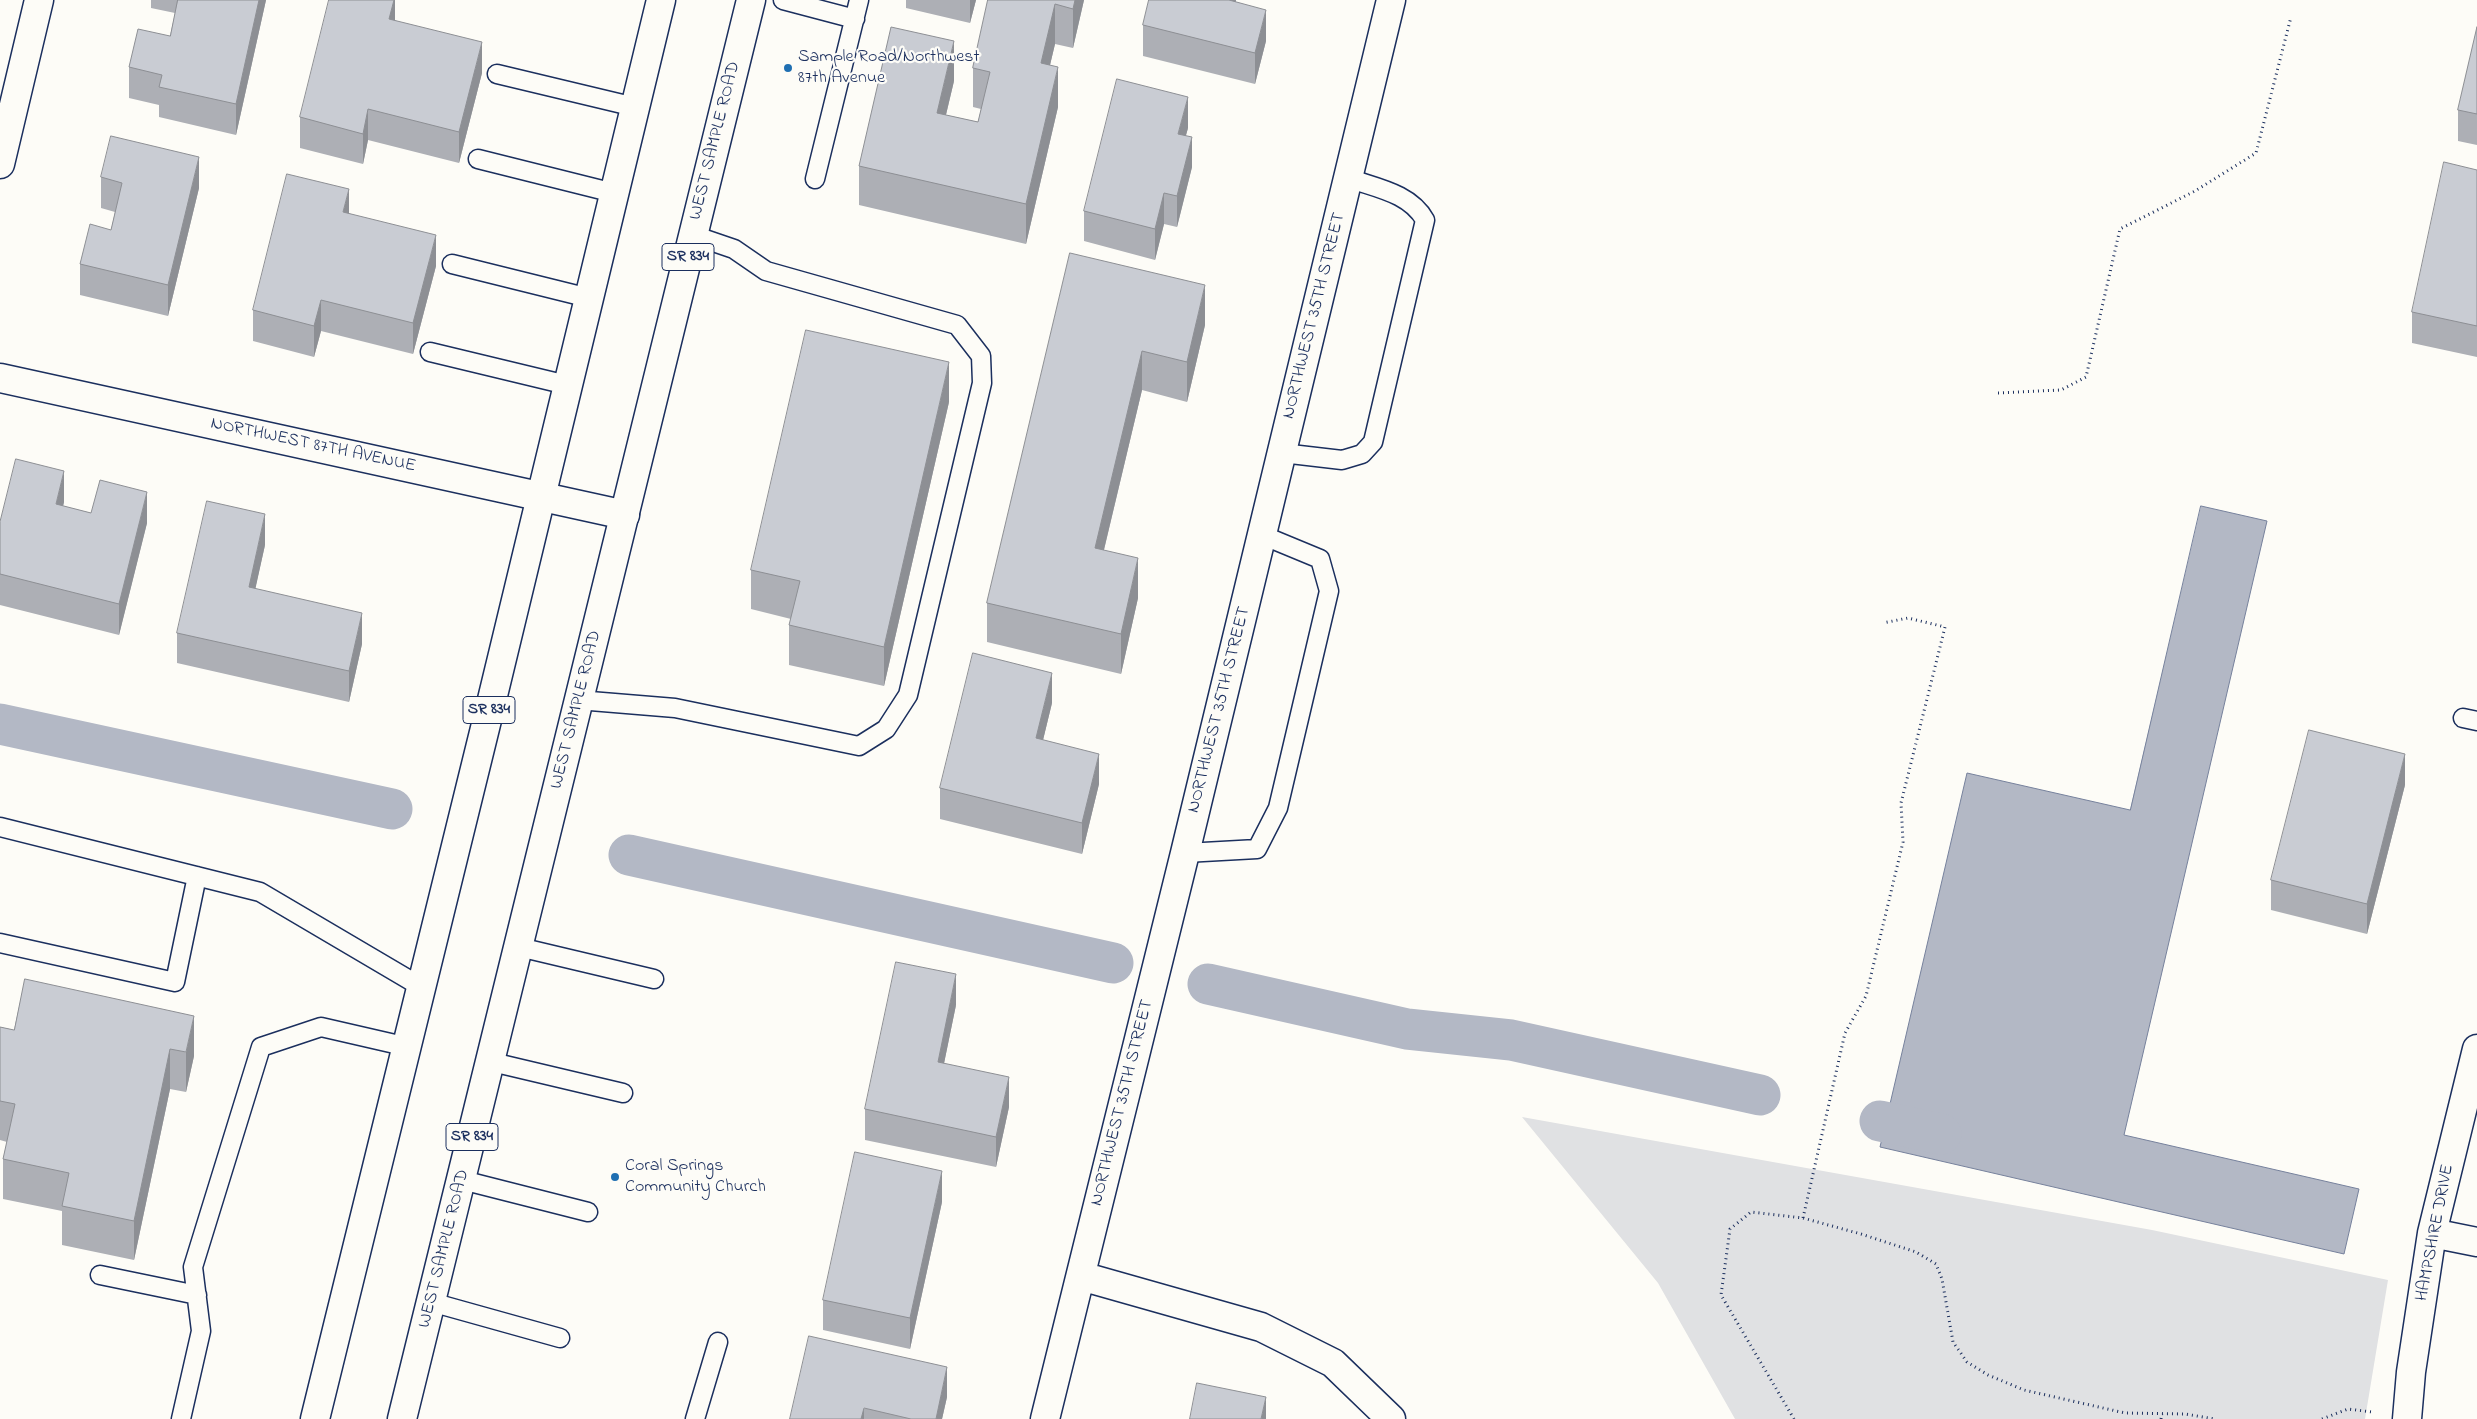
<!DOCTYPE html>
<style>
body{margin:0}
canvas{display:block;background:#fdfcf7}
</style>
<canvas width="2477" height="1419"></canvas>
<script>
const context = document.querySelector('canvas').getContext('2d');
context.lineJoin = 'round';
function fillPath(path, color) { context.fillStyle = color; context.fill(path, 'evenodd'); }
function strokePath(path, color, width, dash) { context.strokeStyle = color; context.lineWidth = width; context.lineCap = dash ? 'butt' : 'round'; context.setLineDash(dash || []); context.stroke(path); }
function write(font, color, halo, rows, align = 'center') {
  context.font = font + ' "Indie Flower",sans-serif'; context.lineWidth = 4.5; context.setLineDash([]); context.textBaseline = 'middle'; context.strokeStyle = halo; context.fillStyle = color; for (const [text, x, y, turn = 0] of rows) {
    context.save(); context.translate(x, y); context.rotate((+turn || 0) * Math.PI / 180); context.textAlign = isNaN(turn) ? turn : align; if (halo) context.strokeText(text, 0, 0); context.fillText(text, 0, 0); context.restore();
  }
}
fillPath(new Path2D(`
 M1522,1117L2152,1230L2388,1280L2365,1419H1735L1658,1283Z`), '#e0e1e3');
const water = new Path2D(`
 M2201,506L2267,521L2124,1135L2359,1189L2344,1254L1880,1147L1967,773L2130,810Z`);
fillPath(water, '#b3b8c5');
strokePath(water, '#76819c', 1);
strokePath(new Path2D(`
 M0,724L392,809
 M629,855L1113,963
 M1208,984L1407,1029L1511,1040L1760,1095
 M1880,1121L1941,1134`), '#b3b8c5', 41);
const service = new Path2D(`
 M783,0L855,19
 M497,74L635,107
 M478,159L614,193
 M815,179L859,0
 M452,264L589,298
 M430,352L567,385
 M1282,453L1342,460L1362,454L1373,442L1425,220C1410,193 1376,188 1348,178
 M578,700L675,708L859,746L886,729L908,695L982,383L981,356L957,325L766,271L734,249L693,235
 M2463,718L2477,721
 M0,827L260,892L423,988
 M1185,853L1257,849L1278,808L1329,591L1320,559L1262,535
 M0,943L175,982L197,876
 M519,947L654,979
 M492,1062L623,1093
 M462,1180L588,1212
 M100,1275L197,1295
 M431,1302L560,1338
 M181,1419L201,1331L193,1267L261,1047L321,1027L408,1047
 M695,1419L718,1342`);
const minor = new Path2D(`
 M0,164L39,0
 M0,378L625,515
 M2432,1233L2477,1242
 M1081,1276L1261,1327L1333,1363L1391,1419
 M1045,1419L1185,853L1391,0
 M2407,1419L2411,1372L2432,1233L2477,1049`);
const primary = new Path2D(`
 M315,1419C433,947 547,473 661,0
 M402,1419L751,0`);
strokePath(service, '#1b2f5e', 21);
strokePath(minor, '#1b2f5e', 31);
strokePath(primary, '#1b2f5e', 31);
strokePath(new Path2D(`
 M1998,393L2061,390L2086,377L2120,229L2195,191L2256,153L2291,17
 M1803,1218L1845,1033L1866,996L1903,842L1901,803L1945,627L1908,618L1883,623
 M1794,1419L1721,1295L1730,1229L1751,1212L1803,1218L1861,1234L1916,1252L1936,1264L1942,1279L1953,1342L1967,1362L1988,1375L2024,1390L2125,1413L2185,1414L2215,1419
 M2161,1419L2162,1414
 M2322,1419L2348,1409L2372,1412`), '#1b2f5e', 3, [1, 4]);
strokePath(service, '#fdfcf7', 18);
strokePath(minor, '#fdfcf7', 28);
strokePath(primary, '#fdfcf7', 28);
fillPath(new Path2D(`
 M151,0H266L236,135L159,117V105L129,98V67L170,36L175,13L151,8Z
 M395,0V20L482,73L459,163L368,140L363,164L300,148V117Z
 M906,0H976L970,23L906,8Z
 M988,0H1084L1073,48L1055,44L1050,65L1058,107L1026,244L859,205V166L954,81L946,115L978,122L981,109L973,107V68Z
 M1149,0H1236V2L1266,41L1255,84L1143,56V25Z
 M2477,27V145L2458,141V110Z
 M1188,128L1186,135L1192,167L1177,227L1164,224L1155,260L1084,241V211Z
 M2477,170V357L2412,343V312Z
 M101,177L199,188L168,316L80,295V264L111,230L115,212L101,208Z
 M349,213L436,266L413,354L321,331L314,357L253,341V310Z
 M1070,253L1205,325L1187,402L1142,390L1104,550L1138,598L1121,674L987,642V603Z
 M949,402L884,686L789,665V625L791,619L751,609V570Z
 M64,502L63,506L91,513L147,523L119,635L0,605V522Z
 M265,545L255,589L362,644L349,702L177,663V633Z
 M1052,703L1043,740L1099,784L1082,854L940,819V788Z
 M2405,785L2367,934L2271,910V880Z
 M25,979L194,1056L186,1092L170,1089L134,1260L62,1245V1211L3,1199V1159L7,1142L0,1140V1027L14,1030Z
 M956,1005L944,1063L1009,1107L996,1167L865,1140V1109Z
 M942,1202L910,1349L823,1330V1300Z
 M947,1397L942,1419H790Z`), '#adafb5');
fillPath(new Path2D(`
 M259,0H266L236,135V104Z
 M394,0H395V26L389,19Z
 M970,0H976L970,23Z
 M1075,0H1084L1073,48V9Z
 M1229,0H1236L1229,31Z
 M1055,4V44L1041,103V63Z
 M1266,10V41L1255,84V53Z
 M954,41V81L937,152V113Z
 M482,42V73L459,163V132Z
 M1058,67V107L1026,244V204Z
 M1188,97V128L1178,164V134Z
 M368,109V140L363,164V134Z
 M1192,137V167L1177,227V196Z
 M199,157V188L168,316V285Z
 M349,189V220L343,212Z
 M1164,193V224L1155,260V229Z
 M436,235V266L413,354V323Z
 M1205,285V325L1187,402V362Z
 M321,300V331L314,357V326Z
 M1142,351V390L1095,587V548Z
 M949,362V402L884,686V647Z
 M64,471V502L56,535V504Z
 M147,492V523L119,635V604Z
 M265,514V545L249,618V587Z
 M1138,558V598L1121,674V634Z
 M362,613V644L349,702V671Z
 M1052,673V703L1036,769V738Z
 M1099,754V784L1082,854V823Z
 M2405,754V785L2367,934V904Z
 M956,974V1005L938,1093V1062Z
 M194,1016V1056L186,1092V1052Z
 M170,1049V1089L134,1260V1221Z
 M1009,1077V1107L996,1167V1137Z
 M942,1171V1202L910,1349V1318Z
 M947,1367V1397L942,1419H936Z
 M1266,1397V1419H1261Z
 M864,1408V1419H861Z`), '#8d8f94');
const building = new Path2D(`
 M178,0H259L236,104L159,87L162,75L129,67L138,29L170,36Z
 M329,0H394L389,19L482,42L459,132L368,109L363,134L300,117Z
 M988,0H1075L1073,9L1055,4L1041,63L1058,67L1026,204L859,166L891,27L954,41L937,113L978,122L990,72L973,68Z
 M1149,0H1229L1266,10L1255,53L1143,25Z
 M2477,27V114L2458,110Z
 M1117,79L1188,97L1178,134L1192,137L1177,196L1164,193L1155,229L1084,211Z
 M111,136L199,157L168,285L80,264L90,224L111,230L122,183L101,177Z
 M2444,162L2477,170V326L2412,312Z
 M287,174L349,189L343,212L436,235L413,323L321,300L314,326L253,310Z
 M1070,253L1205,285L1187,362L1142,351L1095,548L1138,558L1121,634L987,603Z
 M806,330L949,362L884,647L789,625L800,581L751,570Z
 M16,459L64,471L56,504L91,513L100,480L147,492L119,604L0,574V522Z
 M207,501L265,514L249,587L362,613L349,671L177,633Z
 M973,653L1052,673L1036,738L1099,754L1082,823L940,788Z
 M2309,730L2405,754L2367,904L2271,880Z
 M896,962L956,974L938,1062L1009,1077L996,1137L865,1109Z
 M25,979L194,1016L186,1052L170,1049L134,1221L62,1206L69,1173L3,1159L15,1104L0,1101V1027L14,1030Z
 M855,1152L942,1171L910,1318L823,1300Z
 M809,1336L947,1367L936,1419H911L864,1408L861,1419H790Z
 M1197,1383L1266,1397L1261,1419H1190Z`);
fillPath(building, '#c9ccd3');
strokePath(building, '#8d8f94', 1);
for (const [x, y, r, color] of [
 [788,68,5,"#1f6fb2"],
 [615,1177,5,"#1f6fb2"]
]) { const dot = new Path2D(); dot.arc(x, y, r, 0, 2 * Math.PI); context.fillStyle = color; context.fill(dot); strokePath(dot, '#fdfcf7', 2); }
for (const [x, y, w] of [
 [688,257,52],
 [489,710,52],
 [472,1137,52]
]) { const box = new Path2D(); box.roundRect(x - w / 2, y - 13.5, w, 27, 4); context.fillStyle = '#fdfcf7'; context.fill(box); strokePath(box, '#1b2f5e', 1); }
write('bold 16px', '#1b2f5e', null, [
 ["SR 834",688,257],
 ["SR 834",489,710],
 ["SR 834",472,1137]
]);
write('18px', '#1b2f5e', '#fdfcf7', [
 ["Sample Road/Northwest",798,58],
 ["87th Avenue",798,79],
 ["Coral Springs",625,1167],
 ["Community Church",625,1188]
], 'left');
write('18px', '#1b2f5e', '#fdfcf7', [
 ["WEST SAMPLE ROAD",716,141,-76],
 ["NORTHWEST 35TH STREET",1315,316,-76],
 ["NORTHWEST 87TH AVENUE",313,446,12],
 ["WEST SAMPLE ROAD",577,710,-76],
 ["NORTHWEST 35TH STREET",1220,710,-76],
 ["NORTHWEST 35TH STREET",1123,1103,-76],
 ["HAMPSHIRE DRIVE",2436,1233,-79],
 ["WEST SAMPLE ROAD",445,1249,-76]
]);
</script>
